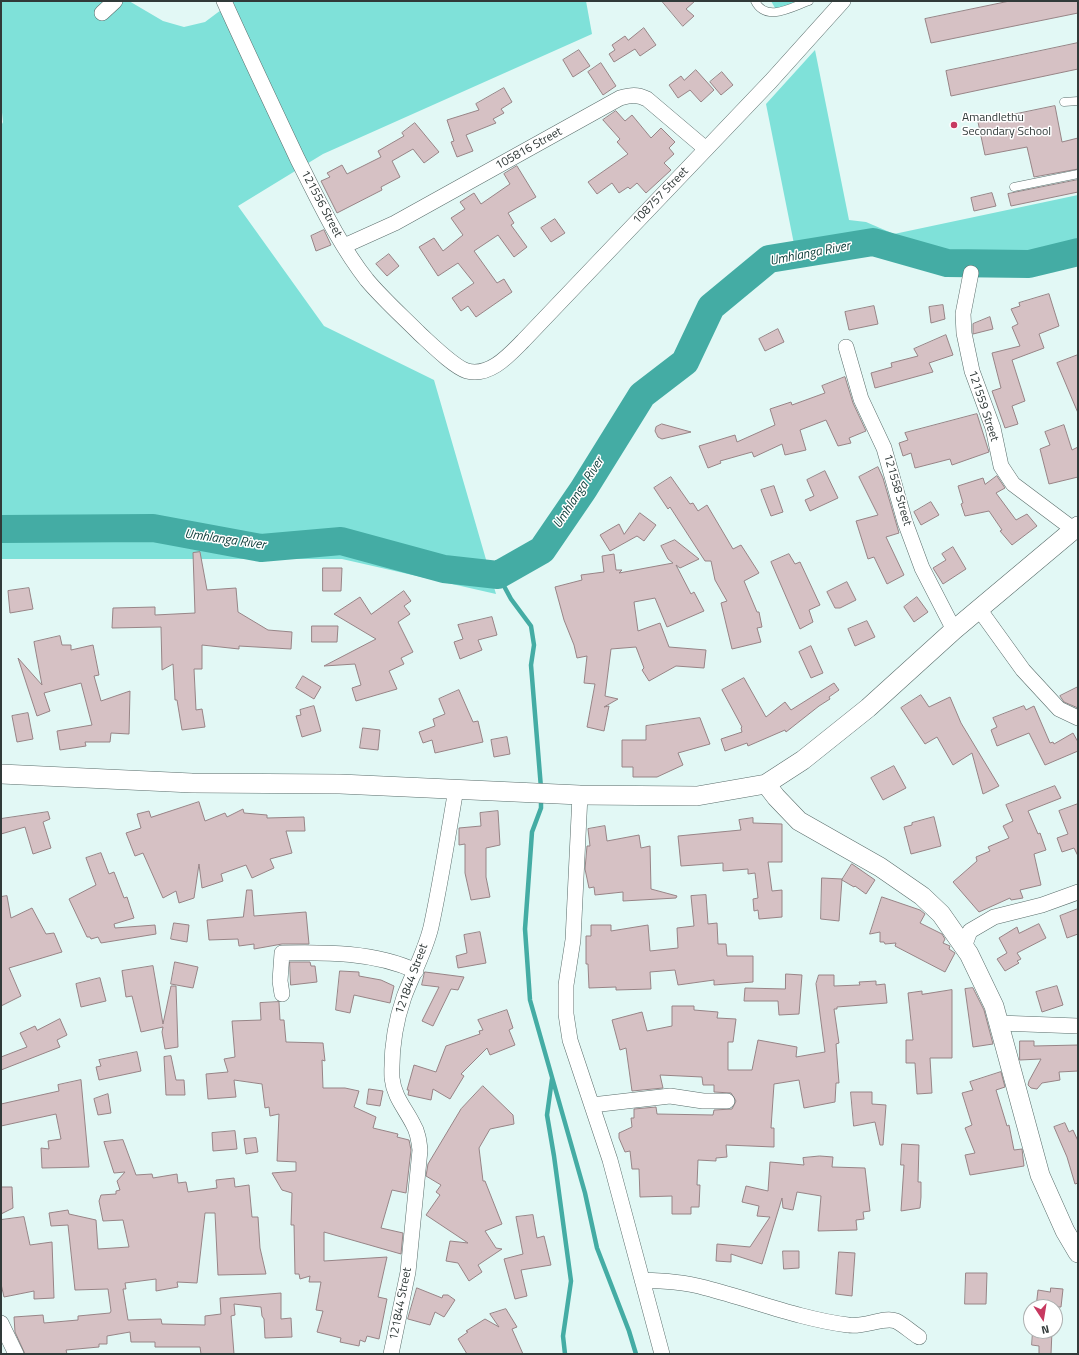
<!DOCTYPE html>
<style>
body{margin:0}
#map{position:relative;width:1079px;height:1355px;overflow:hidden;background:#e2f8f5;font-family:"Titillium Web",sans-serif}
canvas{display:block}
.frame{position:absolute;inset:0;border:2px solid #313a39;pointer-events:none}
.north{position:absolute;left:1023px;top:1299px;width:40px;height:40px;box-sizing:border-box;background:#fff;border:1px solid #adb0b0;border-radius:50%;rotate:168deg;font-size:11px;font-weight:700;line-height:16px;text-align:center;color:#313a39}
.north::after{content:'';display:block;margin:auto;width:14px;height:18px;background:#c73960;clip-path:polygon(50% 0,100% 100%,50% 72%,0 100%)}
</style>
<div id="map">
<canvas width="1079" height="1355"></canvas>
<div class="frame"></div>
<div class="north">N</div>
</div>
<script>
const context = document.querySelector('canvas').getContext('2d');
context.lineJoin = 'round';
function fillPath(path, color) { context.fillStyle = color; context.fill(path, 'evenodd'); }
function strokePath(path, color, width, dash) { context.strokeStyle = color; context.lineWidth = width; context.lineCap = dash ? 'butt' : 'round'; context.setLineDash(dash || []); context.stroke(path); }
function write(font, color, halo, rows, align = 'center') {
  context.font = font + ' "Titillium Web",sans-serif'; context.lineWidth = 3; context.setLineDash([]); context.textBaseline = 'middle'; context.strokeStyle = halo; context.fillStyle = color; for (const [text, x, y, turn = 0] of rows) {
    context.save(); context.translate(x, y); context.rotate((+turn || 0) * Math.PI / 180); context.textAlign = isNaN(turn) ? turn : align; if (halo) context.strokeText(text, 0, 0); context.fillText(text, 0, 0); context.restore();
  }
}
fillPath(new Path2D(`
 M1,1H129L163,21L184,27L205,22L233,1H586L592,34L323,154L238,206L324,326L434,380L496,594L342,559H1V126L3,122L1,103Z
 M771,1H806L778,13Z
 M815,50L849,220L866,222L894,234L1078,195V247L1027,259L947,257L873,236L795,249L766,104Z`), '#7fe1d9');
strokePath(new Path2D(`
 M498,575L511,599L531,626L534,645L531,665L541,788
 M541,798V808L532,832L525,929L530,1000L585,1193L597,1248L629,1331L636,1354
 M552,1079L547,1115L554,1156L571,1281L563,1336L565,1354`), '#44aca4', 4.5);
strokePath(new Path2D(`
 M1,529L153,528L261,548L341,541L444,569L498,575L542,550L583,490L642,395L685,362L711,307L769,259L873,242L947,263L1029,264L1078,252`), '#44aca4', 28);
const building = new Path2D(`
 M662,1H695L686,9L694,16L683,26Z
 M1010,1H1078V13L931,43L925,19Z
 M644,28L656,45L640,56L635,49L614,62L609,54L615,50L612,45L625,36L628,40Z
 M1078,43V69L951,96L946,71Z
 M579,50L590,66L573,77L563,60Z
 M601,63L616,86L603,95L588,72Z
 M696,70L714,90L701,102L690,90L678,98L669,85L681,76L684,80Z
 M722,72L733,85L721,95L710,82Z
 M504,88L512,102L501,109L504,113L493,119L496,123L466,135L473,151L457,157L451,142L454,141L447,120L479,110L476,104Z
 M1055,106L1062,142L1078,138V169L1034,177L1027,147L985,155L978,122Z
 M616,111L625,121L632,115L651,138L661,128L675,142L669,148L674,154L664,163L671,170L646,193L637,183L630,189L628,187L619,193L612,183L597,194L588,182L628,154L617,142L620,139L603,120Z
 M415,123L439,152L424,163L413,149L392,161L400,177L381,187L382,190L337,213L321,181L330,177L327,173L342,165L347,174L381,157L378,151L404,136L402,133Z
 M517,166L536,197L508,213L514,223L511,225L527,247L514,257L498,235L474,251L497,283L504,279L512,292L476,317L468,306L461,311L452,298L474,283L458,263L438,276L419,247L434,238L443,251L463,235L451,218L465,209L460,202L474,193L481,204L510,184L504,174Z
 M1078,180V192L1011,206L1008,194Z
 M992,193L996,206L974,211L971,198Z
 M555,219L565,233L551,242L541,228Z
 M324,230L331,245L316,251L311,236Z
 M389,254L399,266L387,276L376,264Z
 M1049,294L1059,326L1039,334L1044,348L1012,360L1025,401L1012,406L1018,424L1005,428L992,391L1001,388L992,353L1020,346L1012,327L1018,324L1011,309L1020,306L1019,303Z
 M943,305L945,319L931,323L929,307Z
 M874,306L878,324L849,330L845,312Z
 M990,317L993,329L973,334V324Z
 M778,329L784,342L765,351L759,339Z
 M946,335L953,355L929,363L933,372L875,388L871,373L892,367L891,363L918,356L914,349Z
 M1078,355V413L1057,363Z
 M845,377L853,403L866,431L849,438L851,443L838,446L826,420L800,430L806,450L785,455L782,444L754,457L752,452L720,461L721,463L708,468L699,446L735,435L737,442L775,425L770,409L791,402L792,405L825,393L822,386Z
 M977,414L989,452L952,465L950,459L915,468L911,453L903,456L899,443L908,440L905,433Z
 M662,424L691,432L662,439L658,437L655,431L656,427Z
 M1064,425L1072,450L1078,447V477L1049,484L1040,449L1050,445L1045,432Z
 M878,467L883,478L899,533L886,537L904,575L887,584L874,557L868,559L856,521L878,515L859,477Z
 M825,471L838,498L810,511L805,500L814,496L807,480Z
 M997,476L1005,488L996,493L1016,520L1027,514L1037,526L1012,545L1000,531L1002,530L989,511L965,516L961,504L963,503L958,486L983,478L985,484Z
 M671,477L690,504L693,503L698,511L707,505L733,549L741,545L759,573L744,581L757,612H759L762,627L757,628L761,642L732,649L721,603L727,601L715,580L711,561H705L670,507L668,509L654,488Z
 M774,486L783,512L771,516L761,490Z
 M931,502L939,515L921,525L914,512Z
 M640,513L656,525L644,541L637,536L610,551L600,535L619,524L624,534Z
 M675,540L699,559L680,568L676,565L691,594L694,592L704,611L667,627L655,598L634,602L638,631L660,623L669,647L706,650L704,668L676,666L649,681L642,670L644,668L636,647L611,649L605,696L618,699L604,707L609,706L604,731L587,727L595,684L584,683L587,656L577,658L574,645L564,620L555,587L582,580L581,575L604,572L602,556L614,554L616,570H622L619,573L673,563L668,559L661,546Z
 M953,547L966,569L943,584L933,568L946,560L942,554Z
 M200,552L207,590L236,588L238,612L268,630L292,632L291,649L239,646V649L202,645V669H194L196,710L202,709L205,727L182,730L177,700H175L173,664L162,670L161,627L112,628L113,608L155,607V615L195,613L193,553Z
 M789,554L795,564L800,562L820,605L809,610L813,622L800,629L771,562Z
 M323,568H342L341,591H323Z
 M847,582L856,600L840,608H835L827,592Z
 M29,588L33,609L10,613L8,591Z
 M404,591L411,601L404,606L410,614L398,622L413,652L401,658L404,664L389,671L397,689L356,701L352,688L361,685L355,664L324,666L376,639L334,614L360,597L371,614Z
 M917,597L928,612L914,622L904,607Z
 M492,617L497,635L478,640L482,650L460,659L454,642L463,639L458,625Z
 M867,621L875,637L855,646L848,629Z
 M312,626H338L337,642H312Z
 M60,636L62,645H71V650L93,645L99,675L94,676L101,701L130,691L129,734L111,733L110,742H85L86,746L60,750L57,731L92,725L81,683L44,693L50,711L37,716L18,658L42,685L34,642Z
 M811,646L823,673L811,678L799,652Z
 M303,676L321,687L314,699L296,688Z
 M744,678L766,717L785,702L791,710L834,683L839,690L829,697L830,699L819,706L786,732L785,730L748,746L747,743L725,751L721,739L742,732L741,728L742,727L722,690Z
 M1078,687V708L1064,702L1060,696Z
 M459,690L473,722L478,721L483,742L435,753L432,740L423,743L419,732L435,726L433,719L445,714L439,699Z
 M921,695L929,707L950,697L961,723L999,786L983,794L972,753L953,765L937,737L925,744L901,708Z
 M314,706L321,731L302,737L296,716L301,715L300,710Z
 M1024,706L1026,710L1034,706L1050,743L1053,742L1054,744L1073,733L1078,742V751L1045,765L1029,733L997,746L991,730L997,727L993,718Z
 M28,713L33,739L17,742L12,716Z
 M700,718L710,744L678,753L683,765L657,777H633V767H622V740H646V726Z
 M363,728L380,730L378,750L360,748Z
 M507,737L510,754L494,757L491,740Z
 M894,766L906,788L883,800L871,778Z
 M1055,786L1061,798L1028,811L1038,834L1040,833L1046,850L1034,854L1041,885L1020,890L1023,898L1011,900L1010,898L979,912L953,882L977,861L976,857L990,851L988,847L1009,838L1003,826L1013,821L1006,805Z
 M199,802L205,821L225,813L227,817L243,809L244,813L267,815V818L304,817L305,831H286L292,853L270,859L274,868L252,878L246,865L221,874L223,881L202,888L199,864L194,898L179,903L176,891L163,898L143,853L135,856L126,833L141,828L137,814L149,811L151,817Z
 M1078,804V856L1074,848L1062,852L1057,838L1068,834L1059,811Z
 M498,811L500,845L486,848V877L490,897L471,900L465,873V844L459,845V828L481,826L480,813Z
 M48,812L50,819L43,822L51,848L33,854L25,827L1,834V819Z
 M934,817L941,846L911,854L904,827L912,825V823Z
 M753,818V823L782,824V862H768L772,891L782,890V917L759,919L758,910L754,911L753,899L758,898L755,873L748,874V869L723,871V863L681,866L678,836L741,830L739,820Z
 M605,826L607,841L639,835L641,848L650,846L651,889L677,896L676,898L623,901V892L595,895L594,887L589,888L585,869L587,846H590L588,829Z
 M101,853L109,874L114,872L124,898L127,897L134,918L114,924L115,928L155,925L156,934L101,943L98,937L91,939L90,937H87L69,899L96,885L86,858Z
 M852,864L875,880L866,894L855,886L854,887L842,880Z
 M822,878L842,879L839,921L821,919Z
 M247,890H252L254,916L306,912L309,944H282L254,949V944L239,946L238,939L209,940L207,920L243,917Z
 M706,895L708,924L717,923L718,944H726L727,956H753V982L714,985V980L678,985L675,970L650,972L651,989L616,990V987L589,988L588,964H586V936H591V925H611V931L648,925L650,951L678,948L677,928L694,926L691,896Z
 M7,896L11,918L32,908L46,934L54,933L62,952L9,968L21,996L1,1006V897Z
 M882,897L920,910L925,914L920,923L942,934L945,939L943,943L950,946L949,949L955,953L945,972L895,946L896,943L885,944L884,942H880V932L870,934Z
 M1078,909V934L1067,938L1060,916Z
 M174,923L189,925L187,942L171,939Z
 M1039,924L1046,938L1017,953L1021,959L1017,961L1019,963L1005,971L997,959L1007,953L999,938L1017,927L1019,933Z
 M480,932L486,963L458,968L456,956L467,953L464,935Z
 M175,962L198,967L193,988L171,984Z
 M290,962H310L311,966H315L317,982L291,985Z
 M153,966L163,1024L171,986H176L178,1047L165,1049L162,1032L163,1027L141,1032L132,996L126,997L122,971Z
 M340,971L359,972V976L381,980L394,986L390,1003L354,995L350,1013L336,1010Z
 M425,972L464,977L458,990L451,989L433,1026L422,1021L439,987L422,985Z
 M786,974L802,975L799,1014L779,1015L778,1001H744L745,988L785,989Z
 M819,975H834V986L860,985L859,982L876,981V985L885,984L887,1003L837,1007V1009H834L839,1043L836,1044L839,1083H836L835,1102L804,1108L799,1080L774,1084L771,1128H774V1147L726,1145L727,1157L716,1158V1161L698,1160L697,1185H700L699,1207H691V1214H672V1196L640,1197L639,1169H632L630,1151L625,1152L619,1138V1133L632,1127L631,1118H634V1109L656,1107L657,1114L713,1115L714,1110L732,1109L736,1101L731,1093L714,1092V1085H703L702,1077L660,1075L663,1088L632,1091L626,1048L620,1050L612,1020L642,1012L647,1031L672,1026V1006H694V1010L718,1012L717,1018L736,1019L733,1042H728V1070H752L758,1040L797,1047L796,1057L825,1052L816,984Z
 M100,978L106,1001L81,1007L76,984Z
 M1057,986L1063,1005L1042,1012L1036,992Z
 M973,988L984,1010L993,1044L973,1047L965,989Z
 M952,990V1058H930L932,1093L917,1094L915,1063H906V1040H913L908,993L922,991V994Z
 M279,1002L280,1020H284L286,1042L323,1043L325,1061L322,1060L323,1088H345L359,1091L354,1107L376,1117L373,1128L398,1134L397,1137L409,1140L411,1150L406,1193L392,1190L381,1228L403,1233L401,1254L324,1232V1261L387,1257L378,1297L387,1299L379,1339L367,1336L365,1342L360,1340L359,1346L340,1342L341,1338L317,1332L323,1311L316,1310L321,1282H309L310,1276L300,1279L299,1274H295L294,1225H291L292,1193L282,1190L272,1173L296,1171V1162L277,1161L279,1114L270,1116L269,1107L265,1108L262,1084L234,1080L236,1097L208,1099L206,1074L228,1072L224,1059L235,1057L232,1021L261,1020L260,1003Z
 M507,1010L513,1028L509,1030L515,1045L490,1055L487,1048L461,1074L464,1076L450,1099L433,1089L431,1100L408,1095L409,1090H407L414,1065L436,1072L446,1046L480,1034L479,1031L483,1030L478,1020Z
 M60,1019L67,1035L57,1040L60,1047L1,1070V1057L27,1047L20,1033L35,1026L37,1030Z
 M1020,1041H1034V1046L1078,1045V1071L1059,1072L1060,1080L1042,1083L1037,1089L1031,1088L1028,1085L1029,1081L1041,1059L1020,1060Z
 M137,1052L141,1071L99,1080L96,1067L101,1066L99,1060Z
 M171,1056L176,1080H184L185,1095H166L164,1057Z
 M1001,1072L1005,1087L996,1090L1007,1126L1009,1125L1014,1150L1022,1149L1024,1166L970,1175L965,1155L975,1153L965,1128L972,1125L962,1093L973,1090L970,1082Z
 M81,1080L89,1167L42,1168L41,1148L49,1149L48,1141L61,1139L56,1114L1,1126V1104L59,1091L58,1085Z
 M483,1086L513,1115L514,1124L490,1129L479,1148L483,1181H485L502,1224L485,1231L496,1248L502,1249L478,1265L482,1272L469,1281L458,1263L446,1261L450,1241L468,1243L426,1215L440,1195L436,1192L441,1185L426,1176L428,1164L461,1109Z
 M369,1089L383,1091L380,1106L367,1104Z
 M851,1092H872V1104L886,1105L883,1145H880L875,1122L854,1126Z
 M108,1094L111,1113L98,1115L94,1099Z
 M1065,1123L1069,1132L1073,1130L1078,1141V1183L1075,1184L1067,1157L1054,1127Z
 M235,1131L237,1149L213,1151L212,1133Z
 M256,1138L258,1152L246,1154L244,1139Z
 M123,1140L136,1175L152,1174L153,1178L177,1174L178,1183L186,1182L188,1192L217,1188L216,1180L234,1178L235,1187L249,1185L252,1217H258L260,1248L266,1274L218,1275L215,1213H205L197,1283L177,1282L178,1287L156,1291V1279L125,1283L126,1289H123L128,1320L161,1319L162,1324L205,1325V1316L221,1314L220,1298L281,1293V1319L291,1318L292,1337L265,1338L264,1319L262,1316L261,1307L234,1304L235,1315L231,1316L234,1354H201L200,1347H155V1342H131L130,1332L107,1336V1344H99V1347L66,1350L67,1354H25L15,1332L14,1317L43,1315L44,1323L78,1320V1316L110,1313L111,1311L108,1289L75,1290L68,1225L51,1226L49,1213L68,1210L69,1214L96,1220L98,1249L129,1247L123,1220L103,1221L99,1201L101,1195L116,1194V1191L120,1190L117,1181L125,1172L114,1173L104,1142Z
 M902,1144L919,1145L918,1182H921V1197L920,1208L901,1211L904,1165H901Z
 M820,1156L833,1157L832,1167L865,1168L870,1211L863,1212L864,1219L856,1220L857,1230L818,1231L821,1196L797,1192L793,1210L783,1208L782,1198L762,1264L731,1254V1262L716,1261L717,1244L750,1247L770,1217L757,1216L759,1206L742,1202L746,1186L768,1191L770,1162L804,1165L803,1158Z
 M1,1187H12L13,1208L1,1214Z
 M533,1215L537,1238L544,1236L551,1265L521,1270L527,1296L515,1299L504,1259L523,1254L516,1217Z
 M24,1217L30,1245L52,1242L54,1298L34,1299V1291L4,1297L1,1284V1220Z
 M783,1251H799V1268L784,1269Z
 M839,1252L855,1253L852,1296L836,1294Z
 M966,1273H987L986,1304H965Z
 M417,1288L442,1298L443,1295H448L455,1300L444,1317L435,1312L430,1325L408,1319Z
 M1051,1288L1063,1289L1061,1307H1036L1038,1290L1050,1292Z
 M506,1309L517,1327L512,1329L523,1354H467L458,1339L468,1332L466,1331L485,1319L499,1327L490,1314Z
 M1033,1331H1052L1051,1354H1039V1346L1032,1345Z`);
fillPath(building, '#d6c1c4');
strokePath(building, '#978486', 1);
const service = new Path2D(`
 M755,1C766,23 792,7 809,1
 M1064,102L1078,101
 M1014,187L1078,174`);
const minor = new Path2D(`
 M224,1C248,54 273,107 298,160C319,201 338,243 367,280C383,299 402,316 420,334C431,344 454,367 467,371C490,377 509,355 523,341L771,81L843,1
 M102,13L115,1
 M344,246L395,223L620,98C631,95 637,94 647,99L706,149
 M971,273L963,314L964,333L972,371L993,428L1001,466L1013,484L1073,529
 M846,347L861,399L884,448L905,522L922,568L954,630
 M979,609L1023,670L1059,709L1078,718
 M580,795L573,940L566,985V1014L570,1040L610,1160L662,1354
 M964,947L970,931L994,917L1042,905L1078,892
 M282,994L280,981L282,953C326,952 375,952 416,971
 M999,1023L1078,1026
 M592,1105L670,1096L703,1101H727
 M642,1280C664,1281 685,1282 706,1288C753,1300 800,1319 848,1325C864,1328 884,1316 896,1321C904,1325 911,1332 919,1337
 M1,1323L16,1354
 M391,1354L408,1272L420,1150C419,1141 418,1132 413,1124C405,1108 394,1097 392,1078C391,1050 395,1023 404,997C413,973 425,952 431,927C441,881 448,835 456,789`);
const tertiary = new Path2D(`
 M1,774L192,783L340,784L580,795L697,796L766,784L803,760L868,708L954,630L1078,526
 M766,784L776,797L799,821L880,867L922,896L941,914L969,954L994,1006L1040,1175L1065,1231L1078,1253`);
strokePath(service, '#5a6d6b', 9);
strokePath(minor, '#5a6d6b', 16);
strokePath(tertiary, '#5a6d6b', 20);
strokePath(service, '#fff', 8);
strokePath(minor, '#fff', 15);
strokePath(tertiary, '#fff', 19);
for (const [x, y, r, color] of [
 [954,125,4,"#c73960"]
]) { const dot = new Path2D(); dot.arc(x, y, r, 0, 2 * Math.PI); context.fillStyle = color; context.fill(dot); strokePath(dot, '#fff', 1.5); }
write('12px', '#313a39', '#fff', [
 ["Amandlethu",962,118],
 ["Secondary School",962,132]
], 'left');
write('12px', '#313a39', '#fff', [
 ["105816 Street",529,149,-29],
 ["108757 Street",661,196,-46],
 ["121556 Street",321,204,62],
 ["121559 Street",983,406,72],
 ["121558 Street",897,490,74],
 ["121844 Street",412,979,-70],
 ["121844 Street",401,1304,-79]
]);
write('italic 13px', '#12413d', '#fff', [
 ["Umhlanga River",810,254,-11],
 ["Umhlanga River",579,493,-57],
 ["Umhlanga River",225,540,8]
]);
</script>
